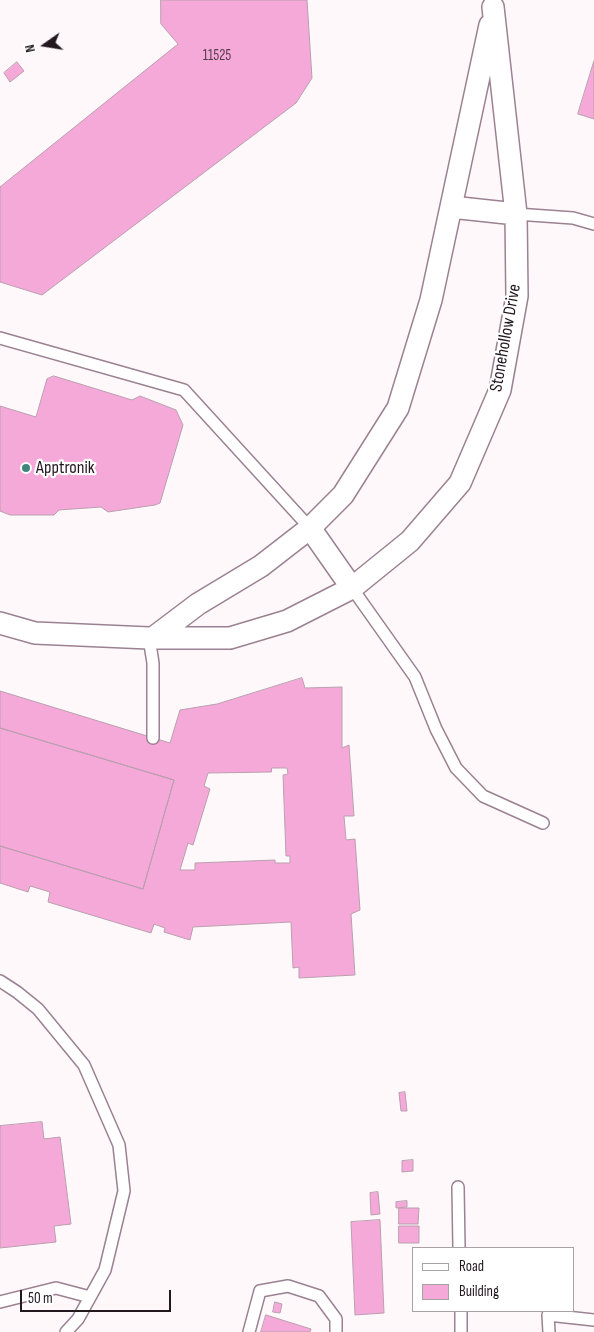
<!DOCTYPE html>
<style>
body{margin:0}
#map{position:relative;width:594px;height:1332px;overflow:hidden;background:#fef8fb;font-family:"Sofia Sans Condensed",sans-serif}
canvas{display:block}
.legend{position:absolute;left:412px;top:1247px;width:162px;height:65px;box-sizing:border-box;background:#fff;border:1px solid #a7a3a5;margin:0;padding:6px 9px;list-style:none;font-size:15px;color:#22181e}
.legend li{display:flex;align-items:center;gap:10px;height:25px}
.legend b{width:25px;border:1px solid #a7a3a5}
.north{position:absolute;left:20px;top:20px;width:50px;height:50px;-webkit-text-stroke:4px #fff;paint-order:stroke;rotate:257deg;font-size:14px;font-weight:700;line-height:20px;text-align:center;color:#22181e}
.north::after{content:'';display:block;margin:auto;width:18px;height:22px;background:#22181e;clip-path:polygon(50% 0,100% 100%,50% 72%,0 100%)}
.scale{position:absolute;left:20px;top:1290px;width:151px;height:22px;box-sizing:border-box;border:2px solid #22181e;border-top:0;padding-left:6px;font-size:15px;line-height:18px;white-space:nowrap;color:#22181e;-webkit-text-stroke:4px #fff;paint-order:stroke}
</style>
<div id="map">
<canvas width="594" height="1332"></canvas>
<ul class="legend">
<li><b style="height:6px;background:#fff"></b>Road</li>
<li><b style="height:14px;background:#f5a9d8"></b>Building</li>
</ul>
<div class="north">N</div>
<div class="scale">50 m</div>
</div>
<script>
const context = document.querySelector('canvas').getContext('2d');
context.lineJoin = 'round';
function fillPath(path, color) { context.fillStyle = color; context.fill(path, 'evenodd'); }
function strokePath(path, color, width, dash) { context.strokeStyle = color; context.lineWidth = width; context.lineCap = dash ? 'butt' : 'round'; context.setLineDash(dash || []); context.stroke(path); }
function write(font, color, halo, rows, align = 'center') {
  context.font = font + ' "Sofia Sans Condensed",sans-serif'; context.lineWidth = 4.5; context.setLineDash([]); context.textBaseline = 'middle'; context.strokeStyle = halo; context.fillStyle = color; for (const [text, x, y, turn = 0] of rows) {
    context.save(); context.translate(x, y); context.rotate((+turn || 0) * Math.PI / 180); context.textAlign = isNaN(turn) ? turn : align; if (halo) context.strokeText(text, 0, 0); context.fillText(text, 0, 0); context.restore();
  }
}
const building = new Path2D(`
 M161,0H307L312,78L296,103L42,295L0,282V187L178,44L161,24Z
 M594,61V119L578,114Z
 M17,62L24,71L10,82L4,73Z
 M54,376L132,400L140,396L176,410L183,425L160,503L155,505L108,512L101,507L59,510L54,515H10L0,511V406L36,417L47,379Z
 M302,678L305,688L342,687V748L349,745L354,816H344L346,840L355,839L360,910L351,914L355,975L299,978V967L293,968L291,922L193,927L190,940L164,932L165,928L154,924L151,933L48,902L50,892L30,886L28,892L0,883V846L143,889L174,780L0,728V691L170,743L180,710L217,704ZM272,768H287L288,774L283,775L286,856H290V863H275V860L195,863V870H180L188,843L193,845L210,789L204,786L208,773L271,772Z
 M0,728L174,780L143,889L0,846Z
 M405,1092L407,1111H401L399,1093Z
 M42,1122L44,1139L60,1137L71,1224L54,1226L56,1242L0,1248V1126Z
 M413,1160V1171L402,1172V1161Z
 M378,1192L380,1214L371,1215L370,1193Z
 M407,1201V1207L396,1208V1202Z
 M399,1208H419L418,1224H399Z
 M380,1220L384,1313L355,1315L351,1222Z
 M399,1226H419V1243H399Z
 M275,1302L282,1304L280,1313L273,1312Z
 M266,1315L311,1329L310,1332H261Z`);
fillPath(building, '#f5a9d8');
strokePath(building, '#ba9faf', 1);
const lane = new Path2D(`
 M516,214L573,218L594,224
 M0,338L184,390L310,528
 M352,588L415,677L436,729L456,768L483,796L543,823
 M149,638L153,663V738
 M0,981L17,992L38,1009L84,1065L119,1145L124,1191L105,1270L78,1319L66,1332
 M458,1187L459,1248
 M0,1302L56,1288L90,1297
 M461,1311V1332
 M249,1332L260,1291L288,1286L319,1296L336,1319V1332
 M549,1332L548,1315L594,1320`);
const street = new Path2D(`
 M451,207L516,214
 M310,528L352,588
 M0,623L35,633L149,638H230L287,621L352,588L410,541L460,483L500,390L517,296L516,214L493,7
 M153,638L198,604L261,566L310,528L343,495L398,408L431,300L490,25`);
strokePath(lane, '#9b8191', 14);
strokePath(street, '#9b8191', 24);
strokePath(lane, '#fff', 11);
strokePath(street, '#fff', 21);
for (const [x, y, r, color] of [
 [26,468,5,"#41867c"]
]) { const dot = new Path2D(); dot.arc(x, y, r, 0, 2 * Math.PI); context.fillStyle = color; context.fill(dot); strokePath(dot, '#fff', 2); }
write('15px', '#573c4c', null, [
 ["11525",217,56]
]);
write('18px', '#22181e', '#fff', [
 ["Stonehollow Drive",506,338,-80]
]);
write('18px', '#22181e', '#fff', [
 ["Apptronik",36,468]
], 'left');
</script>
